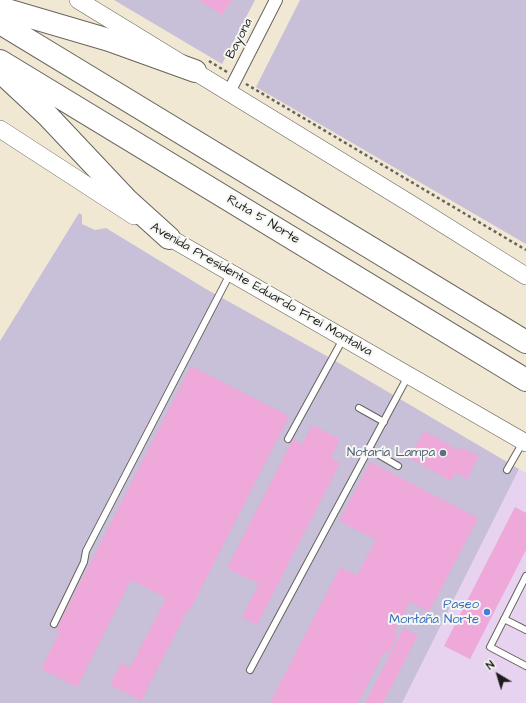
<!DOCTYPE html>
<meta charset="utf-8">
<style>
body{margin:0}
#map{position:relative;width:526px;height:703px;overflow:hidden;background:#f1e8d3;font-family:"Architects Daughter",sans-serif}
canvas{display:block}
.north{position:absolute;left:478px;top:655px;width:40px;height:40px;-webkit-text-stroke:3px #f6f6f2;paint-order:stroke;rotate:322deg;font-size:11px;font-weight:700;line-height:16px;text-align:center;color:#1c1c1c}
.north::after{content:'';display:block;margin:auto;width:14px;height:18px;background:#1c1c1c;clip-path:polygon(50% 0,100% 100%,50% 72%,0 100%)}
</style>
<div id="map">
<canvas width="526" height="703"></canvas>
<div class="north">N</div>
</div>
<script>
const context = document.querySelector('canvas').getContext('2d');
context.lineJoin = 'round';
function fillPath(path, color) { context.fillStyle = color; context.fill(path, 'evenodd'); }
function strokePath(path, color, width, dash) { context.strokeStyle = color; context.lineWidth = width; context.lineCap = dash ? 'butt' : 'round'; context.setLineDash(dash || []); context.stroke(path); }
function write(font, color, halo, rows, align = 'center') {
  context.font = font + ' "Architects Daughter",sans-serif'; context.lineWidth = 4; context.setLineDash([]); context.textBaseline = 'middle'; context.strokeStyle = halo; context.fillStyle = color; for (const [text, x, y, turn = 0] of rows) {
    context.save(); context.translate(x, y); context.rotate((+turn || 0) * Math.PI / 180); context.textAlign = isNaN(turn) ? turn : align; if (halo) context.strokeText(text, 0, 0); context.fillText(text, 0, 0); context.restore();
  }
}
fillPath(new Path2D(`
 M519,469L526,473V703H402Z`), '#e7d2ef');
fillPath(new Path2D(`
 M114,0H255L222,64Z
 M300,0H526V244L256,87Z
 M79,213L82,215V224L95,230L106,228L206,289L332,359L519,469L402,703H0V341Z`), '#c8bfd8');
fillPath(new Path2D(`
 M199,0H232L222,15Z
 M191,366L289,416L190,610L188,609L141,701L110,685L121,663L130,668L166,598L131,580L77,687L41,669L60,631L56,630Z
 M312,425L340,439L331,458L340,463L257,625L242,617L259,584L227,568L293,439L302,444Z
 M424,431L460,451L462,447L479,456L467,479L456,473L451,481L409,458Z
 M370,462L478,518L429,612L410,602L394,633L398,635L388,654L384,652L358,703H270L340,567L357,575L376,540L339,521Z
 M515,507L526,513V550L470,659L444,646Z
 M404,628L418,635L383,703H365Z`), '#eea8da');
const lane = new Path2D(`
 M359,408L384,422
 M288,439L343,339
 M369,449L398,466
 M507,470L523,442
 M526,576L490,647L526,666
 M504,619L526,630
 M54,624L84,562L86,551L230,274
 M250,670L408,376`);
const street = new Path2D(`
 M229,92L276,0`);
const secondary = new Path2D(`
 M78,0L411,204L526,276
 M0,129L134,216
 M158,231L526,443`);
const highway = new Path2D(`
 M0,8L109,40L195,71
 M0,23L526,342
 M0,61L526,380
 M5,76L47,115L128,201L169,238`);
strokePath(lane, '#67635c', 8);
strokePath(street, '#67635c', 14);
strokePath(secondary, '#67635c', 18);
strokePath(highway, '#67635c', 24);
strokePath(new Path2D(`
 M209,61L227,72
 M246,84L526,250`), '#67635c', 2.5, [3, 3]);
strokePath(lane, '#fff', 6);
strokePath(street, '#fff', 12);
strokePath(secondary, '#fff', 17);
strokePath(highway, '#fff', 22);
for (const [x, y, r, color] of [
 [443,453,4,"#5c6f8a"],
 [487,612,4,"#3f7fe0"]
]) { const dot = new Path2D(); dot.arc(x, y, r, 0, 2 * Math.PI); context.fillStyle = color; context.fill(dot); strokePath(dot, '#f6f6f2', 1.5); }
write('13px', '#1c1c1c', '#f6f6f2', [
 ["Bayona",240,39,-63],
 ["Ruta 5 Norte",263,220,31],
 ["Avenida Presidente Eduardo Frei Montalva",261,290,30]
]);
write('13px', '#4e5e75', '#f6f6f2', [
 ["Notaría Lampa",435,453]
], 'right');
write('13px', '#366cbe', '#f6f6f2', [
 ["Paseo",479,605],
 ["Montaña Norte",479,620]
], 'right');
</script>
